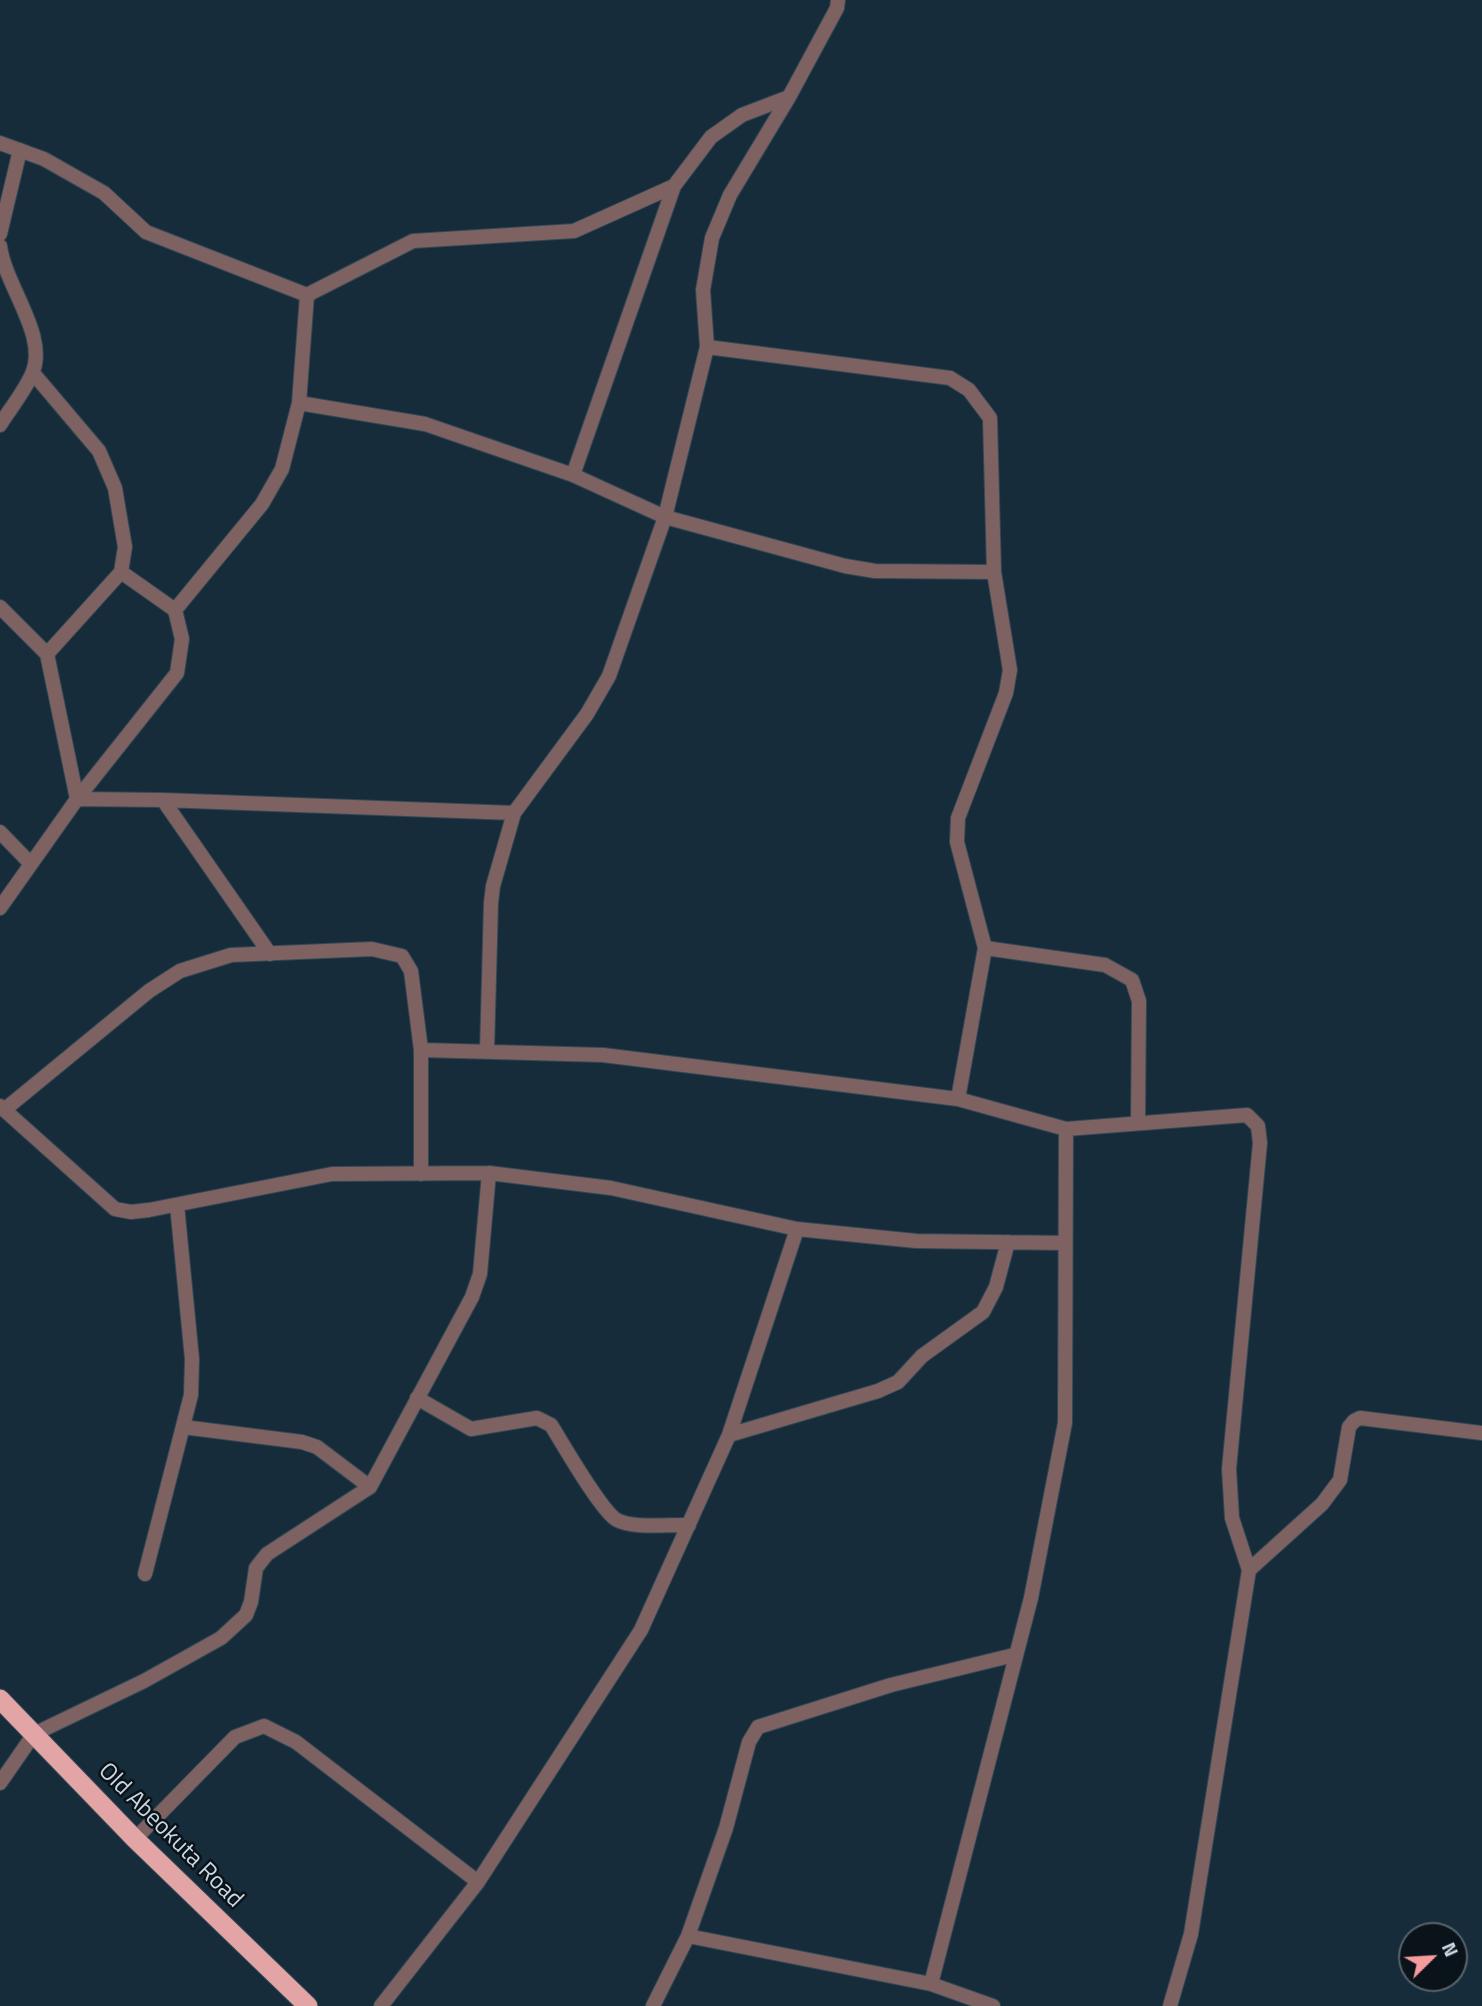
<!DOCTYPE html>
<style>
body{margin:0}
#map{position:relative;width:1482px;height:2006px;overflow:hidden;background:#162c3a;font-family:"Titillium Web",sans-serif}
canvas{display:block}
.north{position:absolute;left:1398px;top:1922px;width:70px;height:70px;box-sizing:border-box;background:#0a131a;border:2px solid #57626a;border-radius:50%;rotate:66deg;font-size:19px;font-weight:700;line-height:28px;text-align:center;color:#cbd8e2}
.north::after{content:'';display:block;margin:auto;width:24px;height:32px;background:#f59b9c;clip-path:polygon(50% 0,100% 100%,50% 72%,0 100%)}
</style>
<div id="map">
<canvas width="1482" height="2006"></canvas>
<div class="north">N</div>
</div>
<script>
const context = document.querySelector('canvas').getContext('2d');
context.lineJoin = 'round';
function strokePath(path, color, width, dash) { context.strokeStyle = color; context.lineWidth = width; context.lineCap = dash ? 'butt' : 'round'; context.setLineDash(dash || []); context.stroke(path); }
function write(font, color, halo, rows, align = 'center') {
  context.font = font + ' "Titillium Web",sans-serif'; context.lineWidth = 5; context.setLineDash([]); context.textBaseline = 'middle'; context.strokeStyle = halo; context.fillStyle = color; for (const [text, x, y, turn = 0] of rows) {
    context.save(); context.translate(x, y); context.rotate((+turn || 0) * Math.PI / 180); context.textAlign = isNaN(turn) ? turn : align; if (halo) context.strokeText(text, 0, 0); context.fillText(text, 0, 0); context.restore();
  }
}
const minor = new Path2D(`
 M0,143L44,159L104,193L146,232L307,295L413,241L574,231L674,186
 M0,234L20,150
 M0,246C5,286 49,336 32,374C24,392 10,409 0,425
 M707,347L950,378L969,390L990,418L994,572L1010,670L1006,693L958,818L957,842L985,948L958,1099
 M33,373L99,451L115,488L125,547L121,572L47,654
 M299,403L425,424L573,475L665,517L845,566L875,571L994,572
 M573,475L674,186L711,137L742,115L789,97
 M0,607L47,654L77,799
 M175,610L262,504L282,469L299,403L307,295
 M77,799L163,800L514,813
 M163,800L270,954
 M0,832L30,863
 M0,908L77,799L177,673L182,639L175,610L121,572
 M985,948L1105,965L1132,980L1139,1001L1138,1123
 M421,1050L603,1055L958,1099L1066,1129L1247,1115L1258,1126L1260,1143L1229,1469L1232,1518L1249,1570L1191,1934L1170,2006
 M487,1051L491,903L493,886L514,813L587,714L609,676L665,517L707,347L703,290L712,238L730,195L789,97L837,8L838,0
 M0,1106L115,1209L131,1212L149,1210L332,1174L489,1173L611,1188L797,1229L916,1241L1065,1243
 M4,1110L149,991L180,971L231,955L372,949L402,956L411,971L421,1050V1174
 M417,1398L471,1429L537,1418L551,1425C563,1444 601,1511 617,1520C633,1529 670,1524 689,1525
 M183,1427L302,1442L317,1447L370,1487
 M729,1435L878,1391L898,1382L922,1356L983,1312L996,1287L1008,1242
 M1249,1570L1322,1504L1340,1480L1349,1427L1354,1421L1360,1418L1482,1433
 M145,1574L191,1395L192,1359L177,1205
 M0,1783L34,1734L144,1681L221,1638L246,1615L251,1602L256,1568L267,1554L370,1487L472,1297L480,1274L489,1173
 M135,1839L235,1737L264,1726L296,1742L478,1882
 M688,1936L931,1984L993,2006
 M931,1984L1031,1598L1065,1423L1066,1129
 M381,2006L478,1882L641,1630L729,1435L797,1229
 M653,2006L688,1936L726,1828L749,1742L758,1727L891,1685L1014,1655`);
const trunk = new Path2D(`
 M0,1699L135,1839L308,2006`);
strokePath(minor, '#334855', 16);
strokePath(trunk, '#334855', 21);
strokePath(minor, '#7d6261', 14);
strokePath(trunk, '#e2a4a4', 19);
write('24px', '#cbd8e2', '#0a131a', [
 ["Old Abeokuta Road",170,1836,45]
]);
</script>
